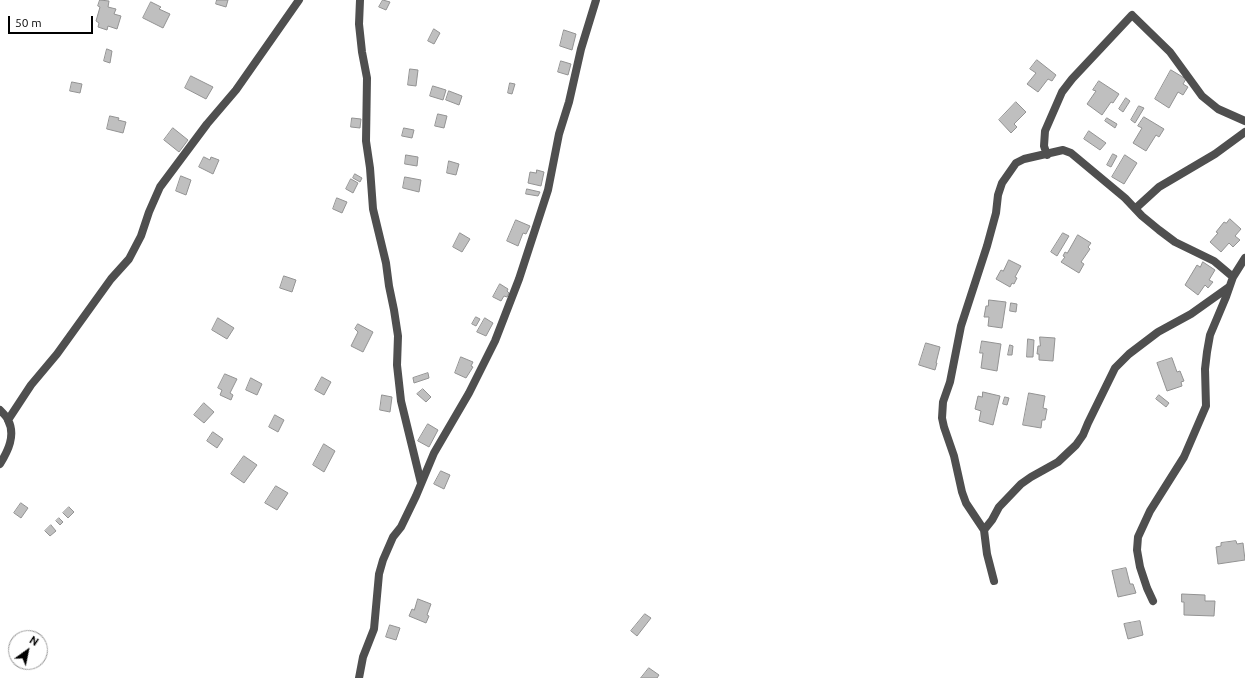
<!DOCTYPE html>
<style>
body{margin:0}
#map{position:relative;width:1245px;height:678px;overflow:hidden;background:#fff;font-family:Ubuntu,sans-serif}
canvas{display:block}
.north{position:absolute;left:8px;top:630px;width:40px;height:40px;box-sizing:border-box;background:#fff;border:1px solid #999;border-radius:50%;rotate:33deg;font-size:11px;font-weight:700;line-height:16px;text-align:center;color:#000}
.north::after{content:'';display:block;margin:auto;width:14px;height:18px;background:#000;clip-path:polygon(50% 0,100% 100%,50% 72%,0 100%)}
.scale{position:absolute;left:8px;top:16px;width:85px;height:18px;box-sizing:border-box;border:2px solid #000;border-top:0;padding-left:5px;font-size:12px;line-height:14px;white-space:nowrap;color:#000;-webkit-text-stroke:3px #fff;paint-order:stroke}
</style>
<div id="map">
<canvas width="1245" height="678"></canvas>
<div class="north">N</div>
<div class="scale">50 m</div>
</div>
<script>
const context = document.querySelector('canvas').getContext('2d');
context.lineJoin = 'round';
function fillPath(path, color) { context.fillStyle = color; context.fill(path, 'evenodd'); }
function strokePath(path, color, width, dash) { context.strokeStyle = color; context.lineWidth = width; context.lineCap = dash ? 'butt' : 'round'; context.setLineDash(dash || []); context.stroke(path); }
const building = new Path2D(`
 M100,0L109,1L108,7L116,9L114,14L121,16L117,29L108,26L107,30L98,27L99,23L96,21L100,7L98,6Z
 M217,0H228L226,7L216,4Z
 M383,0L390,2L386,10L379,7Z
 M151,2L161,7L159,9L170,14L163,28L143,18Z
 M434,29L440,33L434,44L428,41Z
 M564,30L576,34L572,50L560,46Z
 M107,49L112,51L110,63L104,61Z
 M1037,60L1056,75L1052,81L1048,79L1038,92L1027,84L1036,73L1030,69Z
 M561,61L571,64L568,75L558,72Z
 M410,69L418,70L416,86L408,85Z
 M1171,70L1186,79L1183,84L1188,87L1183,95L1178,92L1169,108L1155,99Z
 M191,76L213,87L206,99L185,88Z
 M1099,81L1119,94L1113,103L1111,102L1102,115L1087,104L1096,91L1093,90Z
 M72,82L82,84L80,93L70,91Z
 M510,83L515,84L512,94L508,93Z
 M433,86L446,90L443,100L430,96Z
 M449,91L462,96L459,105L446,100Z
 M1126,98L1130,101L1123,112L1119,109Z
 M1016,102L1026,112L1014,124L1017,127L1011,133L999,120Z
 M1139,106L1144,108L1135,123L1131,120Z
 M438,114L447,116L444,128L435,126Z
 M110,116L119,118L118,120L126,122L123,133L107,129Z
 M1144,117L1164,129L1159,137L1156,135L1146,151L1133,143L1142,128L1138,126Z
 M352,118L361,119L360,128L351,127Z
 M1107,118L1117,124L1115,128L1105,121Z
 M173,128L188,140L179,152L164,140Z
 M404,128L414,130L412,138L402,136Z
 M1089,131L1106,143L1100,150L1084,139Z
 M1113,154L1117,156L1111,167L1107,165Z
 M406,155L418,157L417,166L405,164Z
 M1125,155L1137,163L1124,184L1112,177Z
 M204,157L210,160L211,157L219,160L213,174L199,167Z
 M449,161L459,164L456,175L447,173Z
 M537,170L544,172L541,186L528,183L530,172L536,173Z
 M355,174L362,178L360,182L353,178Z
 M181,176L191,180L186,195L176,191Z
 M405,177L421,180L419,192L403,188Z
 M351,179L358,183L353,193L346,189Z
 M527,189L540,192L538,196L526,194Z
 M337,198L347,202L342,213L333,209Z
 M1230,219L1241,229L1235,236L1240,240L1233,247L1229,243L1221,252L1210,242L1218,233L1216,232L1224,222L1226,223Z
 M516,220L530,226L526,234L523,233L518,246L507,241Z
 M460,233L470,239L462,252L453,247Z
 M1063,233L1069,236L1057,256L1051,252Z
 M1078,235L1091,243L1088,247L1090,249L1081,262L1084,264L1079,273L1061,262L1065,257L1063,256L1065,252L1067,253Z
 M1009,260L1021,266L1015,277L1017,278L1014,284L1012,283L1010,287L996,279L1001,270L1003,271Z
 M1203,262L1215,270L1209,280L1213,282L1208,288L1205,285L1198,295L1185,285L1197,265L1200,267Z
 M284,276L296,280L292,292L280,288Z
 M500,284L508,289L507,291L509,293L507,297L504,296L501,301L493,297Z
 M989,300L1006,302L1002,328L988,326L989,317H984L986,306H988Z
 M1011,303L1017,304L1016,312L1010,311Z
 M476,317L480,319L476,326L472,324Z
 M218,318L234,328L227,339L212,330Z
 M485,318L493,323L486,336L477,332Z
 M358,324L373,332L363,352L351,346L358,332L355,329Z
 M1040,337L1055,338L1053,361L1039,360V354H1037L1038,346H1040Z
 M1028,339L1034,340L1033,357H1027Z
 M982,341L1001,344L997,371L981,368L983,353H980Z
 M926,343L940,347L936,363H937L935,370L919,365Z
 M1010,345L1013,346L1012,355H1008Z
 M461,357L473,362L471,366L473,367L466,378L455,373Z
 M1172,358L1177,372L1180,371L1184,381L1181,382L1182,386L1167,391L1157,363Z
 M428,373L429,378L414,383L413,378Z
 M225,374L237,379L230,393L233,395L231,400L220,395L222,390L218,388Z
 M322,377L331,382L324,395L315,390Z
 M251,378L262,384L257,395L246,390Z
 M423,389L431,397L426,402L417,394Z
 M983,392L1000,396L993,425L979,421L981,411L975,409L978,396L982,397Z
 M1029,393L1045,396L1043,408L1047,409L1045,420H1042L1041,428L1023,425Z
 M382,395L392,397L390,412L380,410Z
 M1159,395L1169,403L1166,407L1156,399Z
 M1005,397L1009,398L1007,405L1003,404Z
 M204,403L214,412L204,423L194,415Z
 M275,415L284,420L278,432L269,427Z
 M428,424L438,430L429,447L418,441Z
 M213,432L223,439L217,448L207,441Z
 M324,444L335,451L324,472L313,465Z
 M244,456L257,465L244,483L231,474Z
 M441,471L450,475L444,489L434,484Z
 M276,486L288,493L277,510L265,503Z
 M21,503L28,508L21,518L14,513Z
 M69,507L74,512L68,518L63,513Z
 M59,518L63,522L60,525L56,521Z
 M51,525L56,531L50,536L45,531Z
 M1236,541L1237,544L1243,543L1245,560L1218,564L1216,547L1221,546V543Z
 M1126,568L1130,584H1133L1136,593L1118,597L1112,571Z
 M1182,594L1205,595V601H1215L1214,616L1184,615V602H1182Z
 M418,599L431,604L427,615L429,616L426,623L409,616L412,609L414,610Z
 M645,614L651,618L637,636L631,631Z
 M1140,621L1143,635L1128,639L1124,624Z
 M390,625L400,628L396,640L386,637Z
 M649,668L659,675L657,678H641Z`);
fillPath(building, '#bfbfbf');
strokePath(building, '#939393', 1);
strokePath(new Path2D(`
 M360,0L359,24L362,52L367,78L366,141L370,168L373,209L386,263L389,286L394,310L398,336L397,365L401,401L421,483
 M1047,155L1044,146L1045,131L1062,92L1072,79L1132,15L1170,52L1202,96L1218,109L1245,121
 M1136,208L1159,187L1215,154L1245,132
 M0,410C3,413 7,417 8,420C16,435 8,451 0,464
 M8,420L31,385L57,354L111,279L129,259L141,236L149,212L160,187L207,124L236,90L299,0
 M984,530L992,520L999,507L1021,484L1031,477L1058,462L1076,445L1083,435L1088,423L1115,368L1129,354L1158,332L1191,314L1229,287
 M994,581L987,554L984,530L966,503L962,492L954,456L944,427L942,418L943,402L950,382L961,326L987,246L996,213L998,195L1002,183L1016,163L1024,159L1063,150L1071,153L1125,198L1142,216L1159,230L1175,242L1214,261L1233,277
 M1153,601L1147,588L1140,567L1137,550L1138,537L1150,511L1184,457L1206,406L1205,369L1207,352L1210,335L1226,297L1233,277L1245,258
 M359,678L363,657L374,629L379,574L383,560L393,537L401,527L416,496L434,453L469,393L495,341L519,279L548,190L559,134L569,102L581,49L596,0`), '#4f4f4f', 8);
</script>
